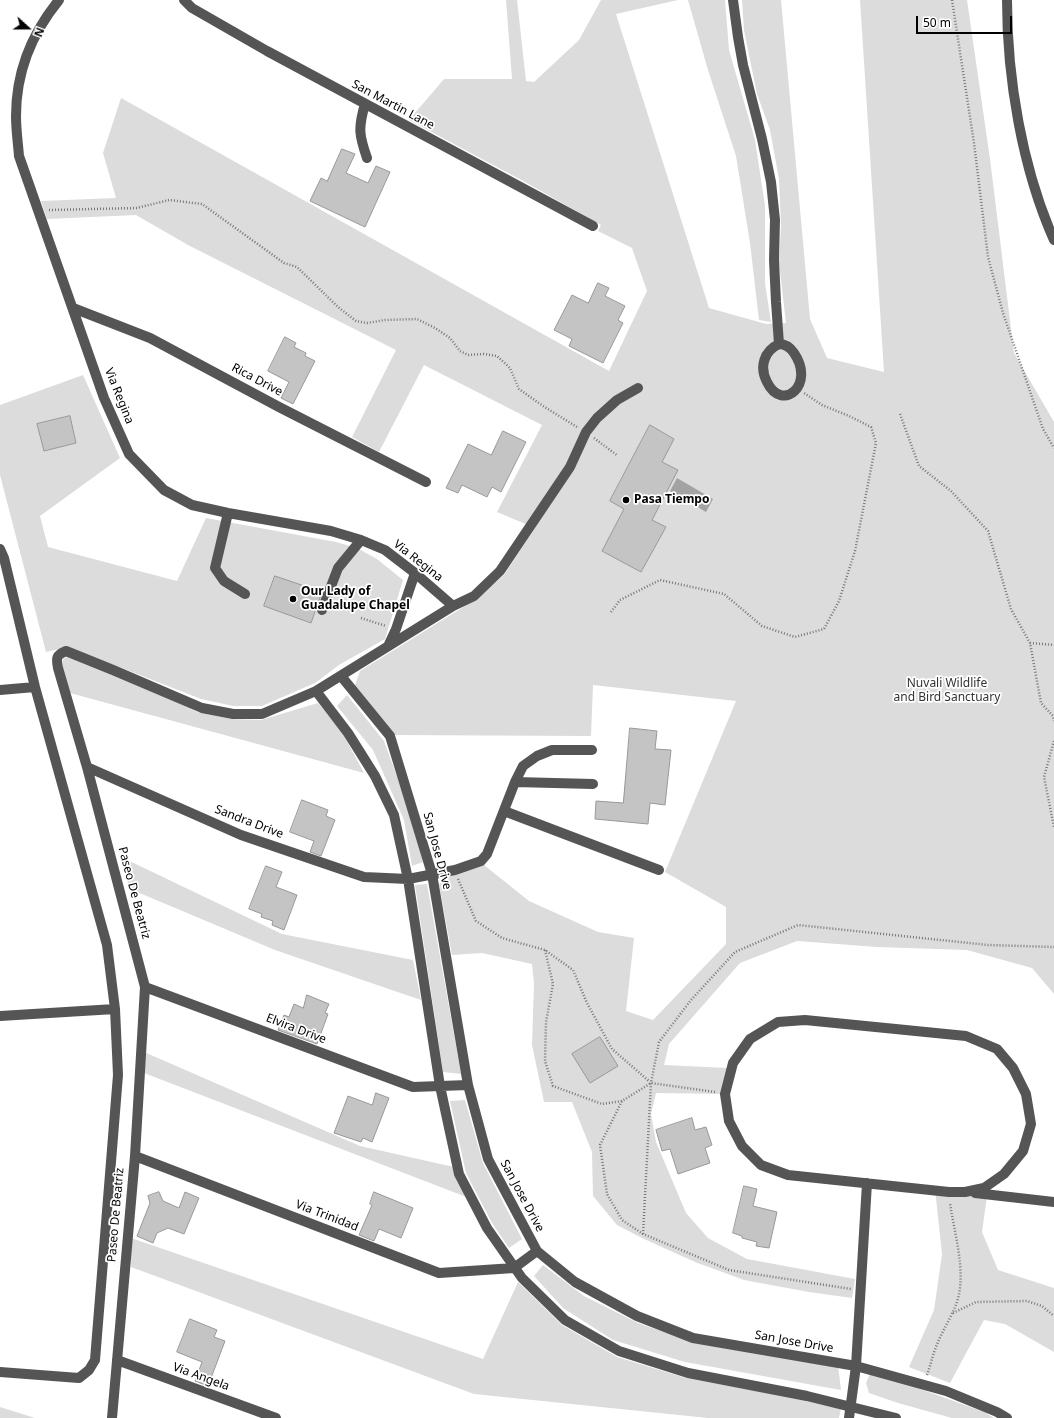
<!DOCTYPE html>
<style>
body{margin:0}
#map{position:relative;width:1054px;height:1418px;overflow:hidden;background:#fff;font-family:"Noto Sans",sans-serif}
canvas{display:block}
.north{position:absolute;left:8px;top:8px;width:40px;height:40px;-webkit-text-stroke:3px #fff;paint-order:stroke;rotate:111deg;font-size:11px;font-weight:700;line-height:16px;text-align:center;color:#000}
.north::after{content:'';display:block;margin:auto;width:14px;height:18px;background:#000;clip-path:polygon(50% 0,100% 100%,50% 72%,0 100%)}
.scale{position:absolute;left:916px;top:16px;width:96px;height:18px;box-sizing:border-box;border:2px solid #000;border-top:0;padding-left:5px;font-size:12px;line-height:14px;white-space:nowrap;color:#000;-webkit-text-stroke:3px #fff;paint-order:stroke}
</style>
<div id="map">
<canvas width="1054" height="1418"></canvas>
<div class="north">N</div>
<div class="scale">50 m</div>
</div>
<script>
const context = document.querySelector('canvas').getContext('2d');
context.lineJoin = 'round';
function fillPath(path, color) { context.fillStyle = color; context.fill(path, 'evenodd'); }
function strokePath(path, color, width, dash) { context.strokeStyle = color; context.lineWidth = width; context.lineCap = dash ? 'butt' : 'round'; context.setLineDash(dash || []); context.stroke(path); }
function write(font, color, halo, rows, align = 'center') {
  context.font = font + ' "Noto Sans",sans-serif'; context.lineWidth = 3.5; context.setLineDash([]); context.textBaseline = 'middle'; context.strokeStyle = halo; context.fillStyle = color; for (const [text, x, y, turn = 0] of rows) {
    context.save(); context.translate(x, y); context.rotate((+turn || 0) * Math.PI / 180); context.textAlign = isNaN(turn) ? turn : align; if (halo) context.strokeText(text, 0, 0); context.fillText(text, 0, 0); context.restore();
  }
}
fillPath(new Path2D(`
 M506,0H517L526,81L534,82L579,40L601,0H678L616,14L709,308L766,324L786,323L779,263L781,226L779,179L770,130L757,94L750,60L744,30L742,0H781L810,319L827,358L884,372L860,0H967L990,159L1014,353L1054,422V994L1032,968L967,950L877,947L797,941L740,963L669,1044L664,1065L727,1068L723,1094L656,1093L651,1114L656,1142L686,1213L708,1238L747,1259L855,1279L852,1298L809,1292L744,1280L695,1262L642,1238L617,1225L593,1196L592,1152L572,1102H544L532,1045L534,984L532,964L482,953L452,955L439,884L450,874L479,861L529,901L598,932L634,938L626,1011L653,1020L726,944V907L665,872L736,701L593,685L591,736L392,735L354,688L360,671L478,598L504,575L535,528L497,512L542,425L424,365L379,452L352,437L396,350L188,245L136,215L47,219L41,201L116,198L103,153L121,98L609,371L647,291L632,248L598,231L601,225L525,182L409,120L444,79H512Z
 M688,0H725L729,50L755,140L765,206V283L771,322L759,320L750,243L736,156L708,70Z
 M83,375L120,458L40,516L48,547L177,581L206,518L336,542L357,548L377,559L403,580L385,639L339,665L315,683L262,706H233L201,699L114,665L65,648L46,652L0,475V405Z
 M69,656L113,670L197,712L231,719L261,720L318,703L342,732L364,773L70,693L62,667L63,659Z
 M347,695L384,741L412,818L423,862L412,866L404,820L373,750L337,706Z
 M119,856L282,934L413,960L421,1000L275,950L130,889Z
 M427,884L461,1074L443,1072L415,885Z
 M144,1052L360,1146L454,1167L469,1198L144,1073Z
 M465,1100L483,1163L522,1239L509,1248L492,1223L466,1173L450,1101Z
 M935,1189L987,1196L982,1232L998,1270L1054,1288V1352L1005,1324L984,1320L950,1383L909,1367L934,1310L942,1254Z
 M131,1238L483,1359L518,1282L562,1325L617,1357L686,1378L805,1400L841,1408L839,1418H708L474,1394L131,1267Z
 M543,1265L584,1296L638,1323L695,1343L838,1365L841,1390L685,1362L613,1340L563,1308L534,1276Z
 M871,1371L984,1412L994,1418H952L898,1403L869,1393L866,1383Z
 M0,1407L35,1418H0Z`), '#dcdcdc');
fillPath(new Path2D(`
 M677,478L713,499L706,512L670,491Z`), '#a3a3a3');
const building = new Path2D(`
 M342,149L355,154L346,173L368,183L376,166L390,172L365,227L310,201L321,178L327,181Z
 M598,283L609,288L605,296L625,306L618,320L623,323L603,363L569,346L572,339L554,330L572,295L588,303Z
 M285,337L296,343L294,347L306,353L305,356L315,361L293,404L281,398L289,382L268,371Z
 M70,416L76,443L44,451L37,424Z
 M650,425L674,439L662,462L678,470L652,520L666,527L641,572L602,551L624,509L610,501Z
 M503,431L526,442L501,492L492,487L487,497L462,485L458,493L446,488L468,444L491,455Z
 M275,576L322,592L311,623L264,606Z
 M630,728L657,731L655,749L671,750L665,805L650,803L648,824L595,819L596,801L623,803Z
 M302,800L328,810L326,816L335,820L321,856L310,852L314,841L290,832Z
 M266,866L282,872L276,887L297,895L284,930L272,925L273,921L261,917L262,914L249,909Z
 M307,995L329,1004L325,1013L328,1014L317,1044L278,1030L284,1015L289,1017L294,1004L303,1008Z
 M600,1037L618,1066L590,1083L572,1054Z
 M376,1093L389,1098L372,1142L363,1138L361,1142L334,1133L348,1096L372,1105Z
 M692,1118L695,1130L706,1127L712,1145L705,1148L710,1163L678,1174L670,1149L662,1151L656,1130Z
 M744,1186L757,1189L753,1206L777,1212L769,1248L756,1246L757,1242L742,1238V1236L733,1233Z
 M159,1192L163,1201L179,1208L185,1192L199,1198L184,1234L168,1228L157,1233L153,1243L137,1236L150,1203L148,1196Z
 M374,1192L413,1208L401,1238L379,1229L374,1241L359,1235L372,1205L370,1204Z
 M190,1319L217,1330L214,1337L225,1341L208,1386L195,1381L202,1362L177,1352Z`);
fillPath(building, '#c4c4c4');
strokePath(building, '#999', 1);
strokePath(new Path2D(`
 M952,0L974,143L988,257L1003,313L1043,429L1054,448
 M49,210L137,208L169,200L202,204L284,263L297,267L338,307L356,321L367,323L385,320L417,319L435,328L450,338L460,351L468,355L484,354L497,356L510,368L519,389L543,406L577,427
 M900,414L919,466L951,491L988,531L1011,609L1030,643L1041,703L1053,716L1054,721
 M594,438L618,456
 M611,612L620,600L660,580L724,594L762,626L795,637L824,629L839,601L855,551L876,443L871,427L849,416L822,405L804,393
 M361,618L386,626
 M1030,643L1054,645
 M1054,741L1044,777L1054,827
 M458,879L476,921L502,938L545,950L573,970L587,1003L612,1049L650,1082
 M545,950L553,984L546,1022L545,1061L553,1086L602,1104L622,1101
 M715,1092L651,1083L622,1101L600,1145L607,1194L622,1220L643,1234L729,1270L851,1289
 M643,1234L651,1083L659,1042L691,1000L735,952L798,925L988,945L1054,947
 M953,1313L976,1302L1027,1301L1042,1306L1054,1316
 M927,1375C931,1364 933,1353 938,1342C945,1325 958,1308 960,1288C963,1260 954,1231 950,1203`), '#777', 2.5, [1, 2]);
strokePath(new Path2D(`
 M59,0C32,33 16,73 16,116C16,130 18,143 19,156L104,398L129,454L164,490L192,505L228,513L331,531L361,540L385,550L415,573L453,606
 M184,0L192,8L267,51L593,226
 M733,0L738,37L743,65L762,139L771,182L775,220L774,260L776,302L779,344
 M1007,0C1007,78 1022,168 1054,240
 M365,104C358,128 359,135 367,158
 M73,308L150,338L279,407L426,482
 M779,344C786,344 790,347 794,353C816,385 782,413 767,382C759,367 764,351 779,344Z
 M228,513L215,568L224,581L245,594
 M0,549L4,558L35,687L107,945L115,1009L118,1075L95,1360L89,1370L79,1378L0,1372
 M322,610L338,568L361,540
 M389,644L396,629L415,573
 M341,676L390,736L432,874L468,1085L488,1159L537,1251L575,1282L637,1316L693,1338L856,1366L946,1391L997,1412L1007,1418
 M0,690L35,687
 M316,691L348,733L375,776L394,815L408,879L440,1086L459,1174L487,1228L522,1278L565,1320L619,1351L688,1373L807,1396L896,1418
 M87,767L241,835L364,877L408,879L455,870L481,861L487,854L515,782L523,766L537,756L552,750H592
 M515,782L593,784
 M504,811L659,870
 M145,987L413,1087L468,1085
 M0,1016L115,1009
 M805,1020L966,1036L997,1049L1013,1068L1026,1094L1031,1124L1023,1151L1004,1174L984,1188L965,1192H949L788,1175L761,1165L742,1146L729,1121L725,1094L733,1063L750,1039L778,1022Z
 M135,1156L439,1273L514,1268L537,1251
 M975,1193L1054,1202
 M117,1360L276,1418
 M112,1418L135,1156L145,987L87,767L58,668C56,658 56,655 66,651L113,670L202,708L233,714H262L316,691L453,606L474,596L500,571L570,467L586,432L597,418L617,400L638,388
 M849,1418L856,1366L867,1183`), '#555', 10);
for (const [x, y, r, color] of [
 [626,500,4,"#000"],
 [293,599,4,"#000"]
]) { const dot = new Path2D(); dot.arc(x, y, r, 0, 2 * Math.PI); context.fillStyle = color; context.fill(dot); strokePath(dot, '#fff', 1.5); }
write('12px', '#000', '#fff', [
 ["San Martin Lane",393,105,28],
 ["Rica Drive",257,380,28],
 ["Via Regina",119,396,68],
 ["Via Regina",418,561,38],
 ["Sandra Drive",249,822,21],
 ["San Jose Drive",437,851,75],
 ["Paseo De Beatriz",134,893,75],
 ["Elvira Drive",296,1029,21],
 ["San Jose Drive",522,1196,62],
 ["Paseo De Beatriz",116,1215,-85],
 ["Via Trinidad",327,1216,21],
 ["San Jose Drive",794,1342,10],
 ["Via Angela",201,1377,20]
]);
write('bold 12px', '#000', '#fff', [
 ["Pasa Tiempo",634,500],
 ["Our Lady of",301,592],
 ["Guadalupe Chapel",301,606]
], 'left');
write('12px', '#333', '#fff', [
 ["Nuvali Wildlife",947,684],
 ["and Bird Sanctuary",947,698]
]);
</script>
